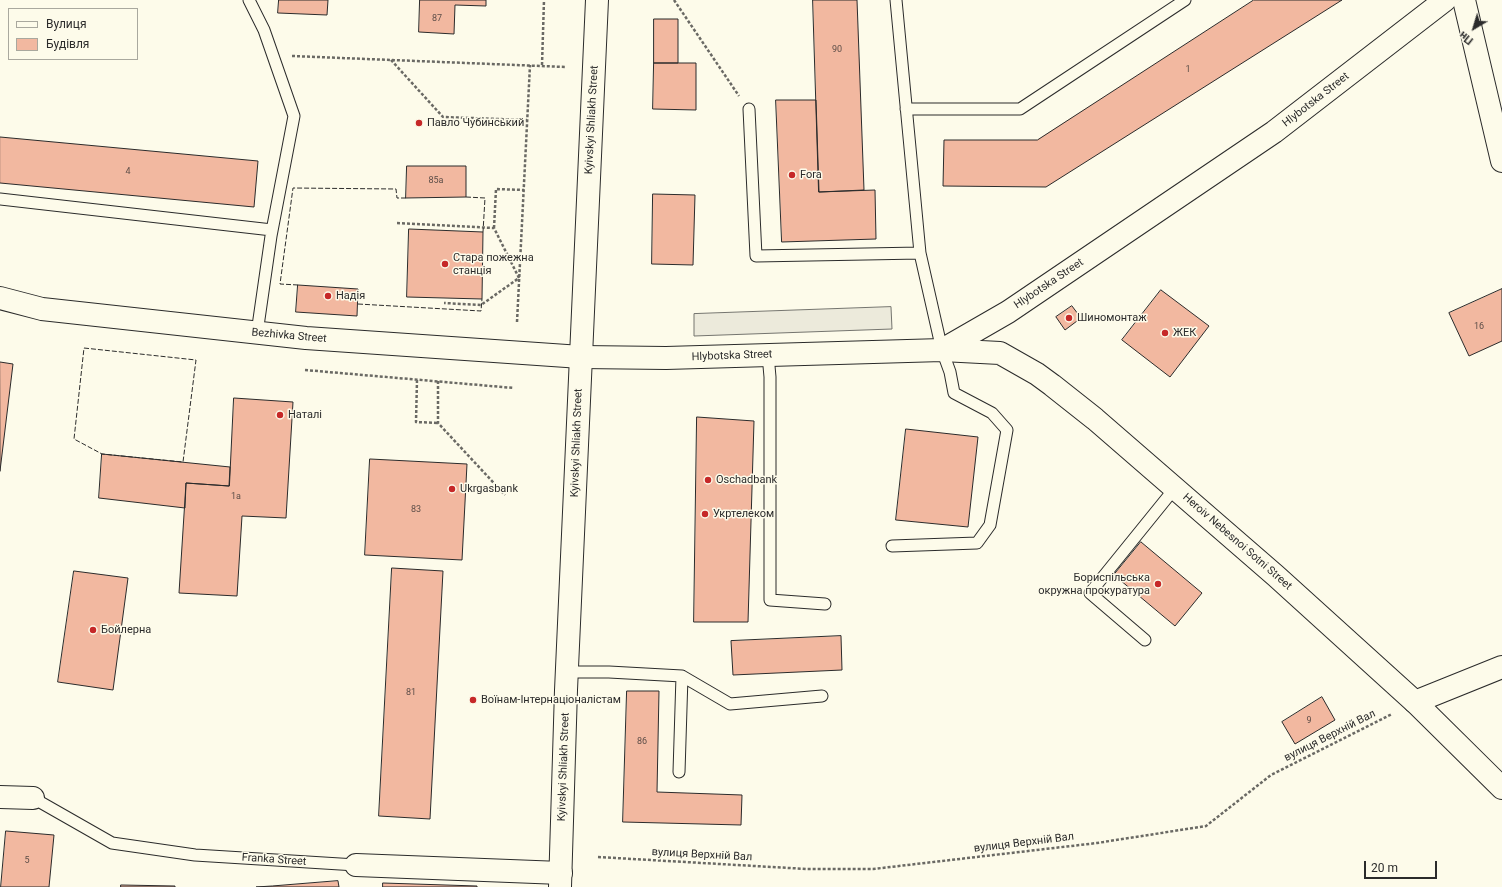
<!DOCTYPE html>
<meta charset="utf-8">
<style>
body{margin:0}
#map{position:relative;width:1502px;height:887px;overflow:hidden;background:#fdfbea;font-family:Roboto,sans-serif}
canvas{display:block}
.legend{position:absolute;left:8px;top:8px;width:130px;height:52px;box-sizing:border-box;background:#fdfbea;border:1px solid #a9a89e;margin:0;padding:5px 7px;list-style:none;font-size:12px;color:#2b2b2b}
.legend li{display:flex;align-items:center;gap:8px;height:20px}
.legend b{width:20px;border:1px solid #a9a89e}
.north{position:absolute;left:1454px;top:8px;width:40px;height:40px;-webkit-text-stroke:3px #fdfbea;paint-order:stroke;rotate:218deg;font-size:11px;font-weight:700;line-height:16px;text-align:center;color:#2b2b2b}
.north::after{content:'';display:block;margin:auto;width:14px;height:18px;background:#2b2b2b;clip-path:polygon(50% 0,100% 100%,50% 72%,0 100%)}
.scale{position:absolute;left:1364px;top:861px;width:73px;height:18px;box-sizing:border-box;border:2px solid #2b2b2b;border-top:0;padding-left:5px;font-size:12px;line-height:14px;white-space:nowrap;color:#2b2b2b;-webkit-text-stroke:3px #fdfbea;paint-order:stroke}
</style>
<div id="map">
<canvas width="1502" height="887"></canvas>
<ul class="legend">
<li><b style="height:5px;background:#fdfbea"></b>Вулиця</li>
<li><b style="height:11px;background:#f2b8a0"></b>Будівля</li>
</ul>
<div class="north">Пн</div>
<div class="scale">20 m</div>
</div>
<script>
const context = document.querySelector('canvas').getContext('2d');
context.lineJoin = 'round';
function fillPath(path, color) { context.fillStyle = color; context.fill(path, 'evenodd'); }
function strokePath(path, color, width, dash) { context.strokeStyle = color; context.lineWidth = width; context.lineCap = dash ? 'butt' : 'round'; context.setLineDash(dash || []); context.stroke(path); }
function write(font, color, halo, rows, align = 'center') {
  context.font = font + ' Roboto,sans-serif'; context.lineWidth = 3; context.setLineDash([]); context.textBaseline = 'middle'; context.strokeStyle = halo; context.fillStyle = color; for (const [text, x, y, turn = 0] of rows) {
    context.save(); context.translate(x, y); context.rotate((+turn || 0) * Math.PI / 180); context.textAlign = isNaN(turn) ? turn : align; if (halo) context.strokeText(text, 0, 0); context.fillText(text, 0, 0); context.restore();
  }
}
const parking = new Path2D(`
 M891,307L892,329L694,336V314Z`);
fillPath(parking, '#eceadb');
strokePath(parking, '#74746e', 1);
const building = new Path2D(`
 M279,0H328L327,15L278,13Z
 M420,0H486V6L455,5L454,34L419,32Z
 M813,0H857L864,190L819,192Z
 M1254,0H1342L1046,187L943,186L944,140H1037Z
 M654,19H678V63H654Z
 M654,63H696V110L653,109Z
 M776,100H816L819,192L875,190L876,239L782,242Z
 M0,137L258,161L254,207L0,183Z
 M407,166H466V197L406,198Z
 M653,194L695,195L693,265L652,264Z
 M409,229L483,232L482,299L407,297Z
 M298,285L358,289L357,316L296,312Z
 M1502,289V341L1469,356L1449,313Z
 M1161,290L1209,326L1170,377L1122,340Z
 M1072,306L1081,318L1065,330L1056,317Z
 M0,362L13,364L0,471Z
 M234,398L293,402L286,518L242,516L237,596L179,593L186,483L229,486Z
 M697,417L754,421L748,622H694Z
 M906,429L978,437L968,527L896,520Z
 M102,454L230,467L229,486L186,483L185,508L99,498Z
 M370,459L467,464L462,560L365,555Z
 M1141,542L1202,593L1175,626L1114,575Z
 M392,568L443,571L430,819L379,816Z
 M74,571L128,578L113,690L58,682Z
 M841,636L842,670L733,675L731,641Z
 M627,691H659L657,792L742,795L741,825L623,822Z
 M1322,697L1335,720L1295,744L1282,722Z
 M6,831L54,835L49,887H1Z
 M338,881L339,887H256L272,886Z
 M383,883L477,886V887H383Z
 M121,885L175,886V887H121Z`);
fillPath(building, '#f2b8a0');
strokePath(building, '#2b2b2b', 1);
const service = new Path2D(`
 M249,0L264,30L294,116L271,236L257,333
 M896,0L920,253
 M749,109L756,256L920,253L942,350L950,372L954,393L992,413L1007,430L990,525L977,543L892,546
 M906,109H1020L1185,0
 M0,199L272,230
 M768,355L770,377V600L825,604
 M1145,640L1090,593L1175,488
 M567,672H609L682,676L730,704L822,696
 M679,772L682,676
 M33,798L112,843L195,855L356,865`);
const minor = new Path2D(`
 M1464,0L1502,161
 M1415,702L1502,667
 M0,797L33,798
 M356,865L561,873`);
const tertiary = new Path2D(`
 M942,350L1000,353L1037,374L1052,385L1095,419L1276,576L1415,702L1502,788
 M581,357L666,358L942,350L1008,312L1274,132L1445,0`);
const secondary = new Path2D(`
 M0,298L42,309L306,338L581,357`);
const trunk = new Path2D(`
 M560,887L566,690L597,0`);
strokePath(service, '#2b2b2b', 13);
strokePath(minor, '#2b2b2b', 24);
strokePath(tertiary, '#2b2b2b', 24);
strokePath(secondary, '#2b2b2b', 24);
strokePath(trunk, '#2b2b2b', 24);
strokePath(new Path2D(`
 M674,0L739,96
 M292,56L566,67
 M391,60L443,117L527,120
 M542,65L544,0
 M397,223L494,228L519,278L481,305L444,303
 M494,228L496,189L524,190
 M517,322L530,65
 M305,370L514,388
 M417,380L416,422L438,423
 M438,381V423L505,495
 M598,857L807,869H873L1097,843L1206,826L1271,775L1392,714`), '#6a6964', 2.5, [3, 2]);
strokePath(service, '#fdfbea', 11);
strokePath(minor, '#fdfbea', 22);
strokePath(tertiary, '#fdfbea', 22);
strokePath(secondary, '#fdfbea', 22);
strokePath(trunk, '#fdfbea', 22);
strokePath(new Path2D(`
 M466,197L485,198L483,232
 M298,285L280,284L293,188L396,189L397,198H406
 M358,304L481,311L482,299
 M84,348L196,360L183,462L102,454L74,439Z`), '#2b2b2b', 1, [5, 2]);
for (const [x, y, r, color] of [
 [419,123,4,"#c62828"],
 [792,175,4,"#c62828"],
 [445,264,4,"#c62828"],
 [328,296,4,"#c62828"],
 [1069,318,4,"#c62828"],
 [1165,333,4,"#c62828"],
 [280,415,4,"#c62828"],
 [708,480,4,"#c62828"],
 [452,489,4,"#c62828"],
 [705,514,4,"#c62828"],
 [1158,584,4,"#c62828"],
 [93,630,4,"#c62828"],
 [473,700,4,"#c62828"]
]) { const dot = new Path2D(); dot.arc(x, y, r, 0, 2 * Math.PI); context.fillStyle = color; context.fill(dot); strokePath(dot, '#fdfbea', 1.5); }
write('9px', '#5d4e48', null, [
 ["87",437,19],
 ["90",837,50],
 ["1",1188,70],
 ["4",128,172],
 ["85а",436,181],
 ["16",1479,327],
 ["1а",236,497],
 ["83",416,510],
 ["81",411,693],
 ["9",1309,721],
 ["86",642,742],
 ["5",27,861]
]);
write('11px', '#2b2b2b', '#fdfbea', [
 ["Hlybotska Street",1316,100,-38],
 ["Kyivskyi Shliakh Street",592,120,-87],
 ["Hlybotska Street",1049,284,-34],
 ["Bezhivka Street",289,336,5],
 ["Hlybotska Street",732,356,-2],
 ["Kyivskyi Shliakh Street",577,443,-88],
 ["Heroiv Nebesnoi Sotni Street",1237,542,41],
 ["вулиця Верхній Вал",1330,736,-27],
 ["Kyivskyi Shliakh Street",564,767,-88],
 ["вулиця Верхній Вал",1024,843,-7],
 ["вулиця Верхній Вал",702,855,3],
 ["Franka Street",274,860,4]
]);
write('11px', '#2b2b2b', '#fdfbea', [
 ["Павло Чубинський",427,123],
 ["Fora",800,175],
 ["Стара пожежна",453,258],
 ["станція",453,271],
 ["Надія",336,296],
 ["Шиномонтаж",1077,318],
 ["ЖЕК",1173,333],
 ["Наталі",288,415],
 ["Oschadbank",716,480],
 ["Ukrgasbank",460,489],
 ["Укртелеком",713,514],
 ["Бориспільська",1150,578,"right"],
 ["окружна прокуратура",1150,591,"right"],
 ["Бойлерна",101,630],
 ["Воїнам-Інтернаціоналістам",481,700]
], 'left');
</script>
